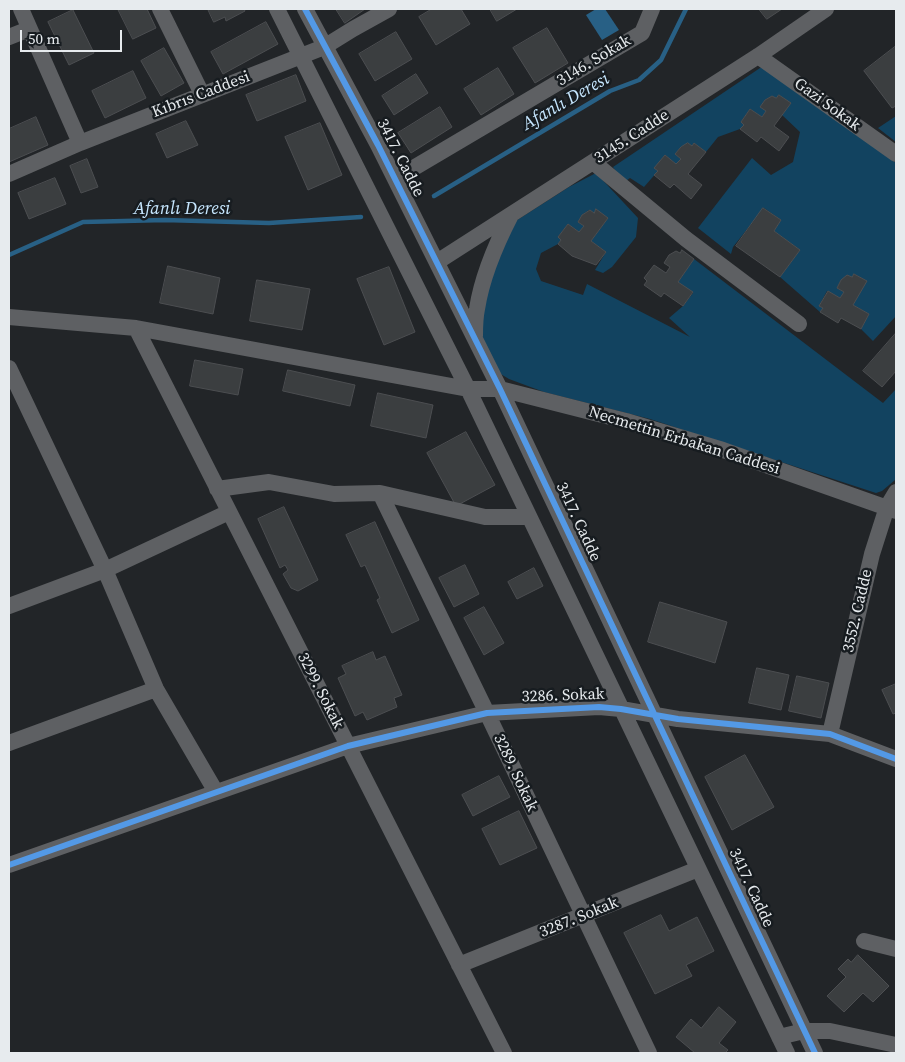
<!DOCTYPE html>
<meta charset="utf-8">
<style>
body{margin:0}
#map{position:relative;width:905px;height:1062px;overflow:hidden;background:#222528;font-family:"Source Serif 4",serif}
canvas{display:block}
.frame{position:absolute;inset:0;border:10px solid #e7ebee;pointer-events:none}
.scale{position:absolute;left:20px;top:30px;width:102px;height:22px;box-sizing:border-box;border:2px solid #e7ebee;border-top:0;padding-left:6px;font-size:15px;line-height:18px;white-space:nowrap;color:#e7ebee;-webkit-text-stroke:4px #171c20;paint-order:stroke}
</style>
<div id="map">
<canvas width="905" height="1062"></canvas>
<div class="frame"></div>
<div class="scale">50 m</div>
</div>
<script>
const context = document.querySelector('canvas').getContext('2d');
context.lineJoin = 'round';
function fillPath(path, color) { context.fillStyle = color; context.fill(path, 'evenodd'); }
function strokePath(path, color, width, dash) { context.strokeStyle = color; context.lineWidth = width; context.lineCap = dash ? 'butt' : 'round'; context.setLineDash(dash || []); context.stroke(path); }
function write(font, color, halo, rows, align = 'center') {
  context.font = font + ' "Source Serif 4",serif'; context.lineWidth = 5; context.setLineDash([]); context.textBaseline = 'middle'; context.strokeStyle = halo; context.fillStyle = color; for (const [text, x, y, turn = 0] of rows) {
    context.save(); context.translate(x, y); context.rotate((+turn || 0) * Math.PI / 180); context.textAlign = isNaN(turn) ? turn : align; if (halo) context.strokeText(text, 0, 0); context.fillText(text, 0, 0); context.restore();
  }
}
fillPath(new Path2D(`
 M763,66L896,163V316L873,341L861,329L869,314L853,305L866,281L854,274L852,277L841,280L837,288L844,292L840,298L827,291L819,306L823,308L820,312L780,277L800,250L774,231L781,220L764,208L733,247L731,254L698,228L752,158L771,175L793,162L800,132L782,115L791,103L779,95L776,98L772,96L765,100L761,107L766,111L762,117L750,109L741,122L744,125L740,129L718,137L706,152L694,143L692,146L688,143L681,147L675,154L681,159L676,164L665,155L655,168L658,171L644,187L630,178L623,183L613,167Z
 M896,116V142L878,128Z
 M596,173L638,218L636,237L612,267L603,273L595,270L606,252L591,241L608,218L596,210L594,213L589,210L582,215L578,222L584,226L579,232L568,224L558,237L561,240L558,244L541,253L536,269L541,281L583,295L587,284L690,337L669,318L683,306L693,293L678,282L694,259L883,403L896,389L895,480L882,491L876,493L650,419L544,392L509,379L494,370L478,339L480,308L511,224L569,187Z`), '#124360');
fillPath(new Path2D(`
 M596,9H605L619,30L602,40L586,15Z`), '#286085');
strokePath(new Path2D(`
 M434,196L610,91L639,80L661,60L686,9
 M9,255L83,222L165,220L269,223L361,217`), '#286085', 4.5);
const building = new Path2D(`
 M118,9H147L156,28L133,39Z
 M208,9H244L245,11L226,21L225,17L214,22Z
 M336,9H365L345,23Z
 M432,9H461L470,24L436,45L419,17Z
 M490,9H517L497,21Z
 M759,9H782L767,19Z
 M73,10L94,53L69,65L48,22Z
 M266,22L278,44L223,74L211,52Z
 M547,28L568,63L535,83L513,48Z
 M396,32L412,59L375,81L359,54Z
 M896,46V106L892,108L864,71Z
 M164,48L184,83L161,96L141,61Z
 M498,68L514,94L481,115L464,89Z
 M133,71L146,98L105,118L92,91Z
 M416,74L428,93L394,115L382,96Z
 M296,75L306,101L257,121L246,95Z
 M779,95L791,103L774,126L789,137L779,151L761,137L757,142L740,129L744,125L741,122L750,109L762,117L766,111L760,107L765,100L772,96L776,98Z
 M440,107L452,127L411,153L398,133Z
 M36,117L48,145L9,162V129Z
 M186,121L198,145L167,158L156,134Z
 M320,123L342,175L308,190L285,137Z
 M688,143L692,146L694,143L706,152L688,174L702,185L691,199L674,184L670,188L654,175L658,171L654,168L665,155L676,164L681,159L675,154L681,147Z
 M87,159L98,187L81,193L70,166Z
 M55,178L66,204L29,219L18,193Z
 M763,208L781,220L774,231L800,250L780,277L736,246Z
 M596,209L608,218L591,241L606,252L596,265L572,256L558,244L561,240L558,237L568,224L579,232L584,226L578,222L582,215L590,210L594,213Z
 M682,250L694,259L678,282L693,292L683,306L664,293L661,297L644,285L647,281L644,278L654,265L666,273L670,267L664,263L669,255L676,251L680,253Z
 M168,266L220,278L213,314L160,303Z
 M389,267L415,332L384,345L357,279Z
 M854,274L867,281L853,305L869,314L861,329L841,318L838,323L820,312L823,308L819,306L828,291L840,298L844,292L837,288L841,280L847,275L852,277Z
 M257,280L310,289L302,330L250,321Z
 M896,333V371L882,387L863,371Z
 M195,360L243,369L238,395L190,386Z
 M288,370L355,385L350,406L283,391Z
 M378,393L433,405L426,438L371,426Z
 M466,432L495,485L456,506L427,453Z
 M284,507L318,580L298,591L291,588L283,574L288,570L285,565L280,568L258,519Z
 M375,522L419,620L392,633L377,600L380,598L365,565L361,567L346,535Z
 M465,565L479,594L454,607L439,578Z
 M534,568L543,586L517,599L508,582Z
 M660,602L727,622L715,663L648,642Z
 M484,607L504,643L484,655L464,618Z
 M373,652L376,660L385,656L402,695L394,698L397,707L367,720L363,712L355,716L338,678L346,674L342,666Z
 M757,668L789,675L781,710L749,703Z
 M797,676L829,683L821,718L789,711Z
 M896,684V713L893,714L882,690Z
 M745,755L774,807L732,830L705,777Z
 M499,776L510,797L473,816L462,795Z
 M519,811L537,848L500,865L482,829Z
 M661,915L669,931L697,917L714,951L686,965L692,976L655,994L624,933Z
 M858,955L889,986L873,1002L863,993L844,1012L827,996L846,977L838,969L848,959L851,962Z
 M719,1007L736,1022L719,1043L728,1050L725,1053H695L676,1037L691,1019L701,1028Z`);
fillPath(building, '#3b3e40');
strokePath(building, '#4c4e51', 1);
strokePath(new Path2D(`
 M21,9L80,143
 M160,9L202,94
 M277,9L468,389L787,1053
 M305,9L378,145L500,389L815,1053
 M9,37L29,29
 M758,56L896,154
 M593,162L686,239L799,324
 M9,174L80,143L324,47L353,29L389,9
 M395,179L642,33L652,9
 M437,262L758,56L826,9
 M9,317L136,328L468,389H500L626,421L723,450L896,511
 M136,328L504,1053
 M475,336C475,327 475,318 477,309C482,276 496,244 511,215
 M9,368L105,570L156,689L216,792
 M217,489L269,482L334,494L380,493L485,517H529
 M380,493L487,713L649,1053
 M9,606L105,570L229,512
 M830,734L872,554L887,507L896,492
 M9,743L156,689
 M9,865L348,746L487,713L599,707L621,709L678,719L830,734L896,759
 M864,941L896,949
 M459,965L698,869
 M779,1037L804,1031H830L896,1045`), '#5e6063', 16);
strokePath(new Path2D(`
 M305,9L378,145L500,389L815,1053
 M9,865L348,746L487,713L599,707L621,709L678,719L830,734L896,759`), '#5399e6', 6);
write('16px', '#e7ebee', '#171c20', [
 ["3146. Sokak",594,61,-31],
 ["Kıbrıs Caddesi",201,95,-21],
 ["Gazi Sokak",827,105,36],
 ["3145. Cadde",632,137,-33],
 ["3417. Cadde",400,158,63],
 ["Necmettin Erbakan Caddesi",684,441,17],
 ["3417. Cadde",578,522,65],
 ["3552. Cadde",858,611,-77],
 ["3299. Sokak",320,691,63],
 ["3286. Sokak",563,696,-2],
 ["3289. Sokak",515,773,65],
 ["3417. Cadde",751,888,65],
 ["3287. Sokak",579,918,-22]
]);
write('italic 18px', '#c6e6fe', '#171c20', [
 ["Afanlı Deresi",566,102,-30],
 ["Afanlı Deresi",182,209]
]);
</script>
